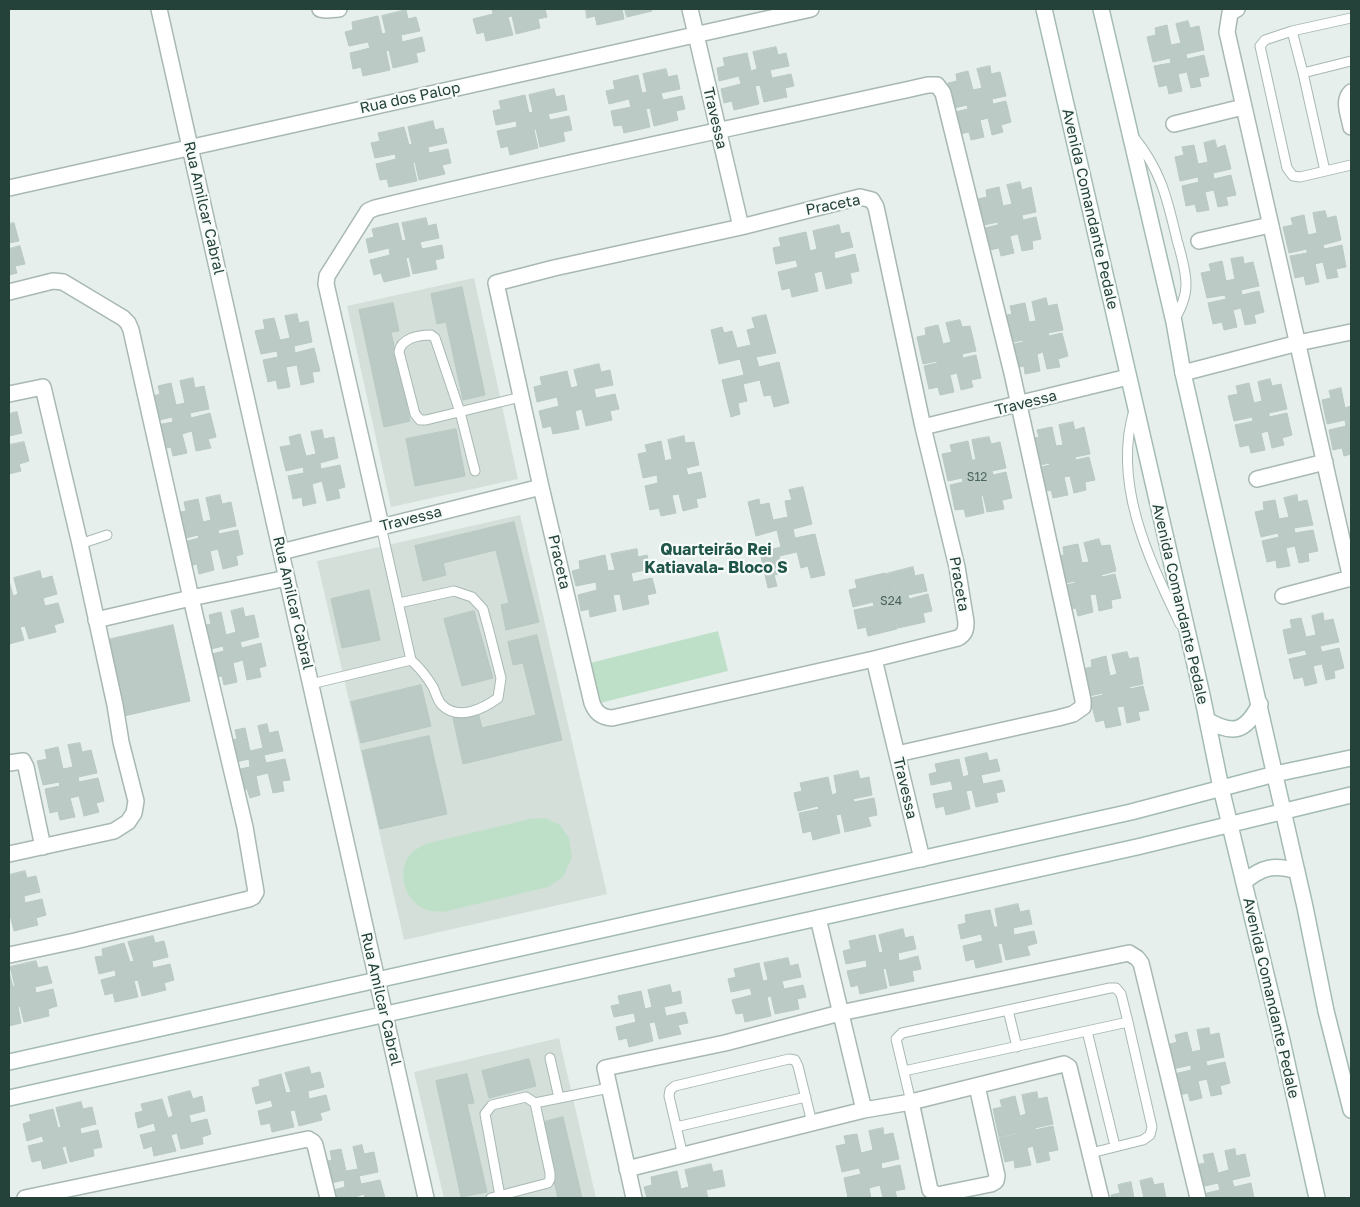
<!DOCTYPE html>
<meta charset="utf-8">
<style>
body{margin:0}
#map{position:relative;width:1360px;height:1207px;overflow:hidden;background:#e6efeb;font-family:"Golos Text",sans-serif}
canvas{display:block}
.frame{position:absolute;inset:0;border:10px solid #24423a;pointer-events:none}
</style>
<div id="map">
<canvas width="1360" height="1207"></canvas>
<div class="frame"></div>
</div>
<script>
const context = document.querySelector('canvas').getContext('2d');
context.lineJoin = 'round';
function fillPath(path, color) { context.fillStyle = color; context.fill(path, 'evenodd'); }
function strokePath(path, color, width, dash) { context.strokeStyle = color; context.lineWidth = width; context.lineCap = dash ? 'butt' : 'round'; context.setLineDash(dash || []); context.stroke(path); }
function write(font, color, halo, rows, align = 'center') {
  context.font = font + ' "Golos Text",sans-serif'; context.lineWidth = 4.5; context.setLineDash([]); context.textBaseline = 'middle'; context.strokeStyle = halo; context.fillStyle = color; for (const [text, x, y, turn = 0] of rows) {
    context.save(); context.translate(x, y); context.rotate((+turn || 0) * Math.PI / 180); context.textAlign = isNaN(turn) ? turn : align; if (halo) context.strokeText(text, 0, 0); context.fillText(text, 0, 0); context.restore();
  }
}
fillPath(new Path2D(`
 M474,278L518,479L391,507L347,306Z
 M520,515L607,894L404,940L317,561Z
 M559,1038L596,1198H444L414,1072Z`), '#d4dfda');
fillPath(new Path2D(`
 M718,631L728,671L600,703L590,663Z
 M545,818L560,825L569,838L572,857L563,877L548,887L443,912C438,911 432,912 427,910C403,902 394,866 415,850C419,847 424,845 429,843L530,819Z`), '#bfe0c8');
const building = new Path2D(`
 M492,9H545L547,17L538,19L540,28L516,34L512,16L508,17L513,35L486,41L484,32L477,34L473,19L493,14Z
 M586,9H622L624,19L597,25L595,16L587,18Z
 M625,9H651L652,11L627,17Z
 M406,10L408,19L416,17L420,31L401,35L402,42L422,37L425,51L416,53L418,62L393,68L389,50L386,51L390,70L363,76L361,67L353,69L350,53L370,48L368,42L349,46L345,32L353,30L352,22L378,16L382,34L386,33L382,16Z
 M1188,21L1190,28L1199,26L1204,50L1186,54L1187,59L1204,55L1209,76L1199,78L1201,86L1191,88L1187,72L1178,74L1182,91L1169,94L1167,85L1159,87L1154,66L1171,63L1170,58L1153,62L1147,37L1156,35L1155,28L1167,25L1171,45L1181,43L1176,24Z
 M776,47L778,55L786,53L789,66L770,70L772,78L791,74L794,86L785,88L787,97L764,102L760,85L755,86L759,104L734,110L732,101L724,103L721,89L741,84L739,76L719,81L717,68L725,66L723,58L747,53L751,71L757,69L753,52Z
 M990,66L991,74L1000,72L1006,96L992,99L993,104L1006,101L1011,122L1001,125L1003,132L992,135L988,118L980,120L984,137L971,140L969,132L960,134L955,112L968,109L967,105L954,108L948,83L957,81L956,74L968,71L973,90L982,88L977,69Z
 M666,69L668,77L677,75L680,89L661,93L663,100L682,96L685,109L676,111L678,120L654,126L650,108L646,109L650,127L624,133L622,125L614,126L611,111L631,107L629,99L609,104L606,91L615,89L613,81L638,75L642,93L647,92L643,74Z
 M554,89L556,97L564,95L567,110L548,114L550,120L569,116L572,130L563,132L565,141L540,147L536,129L534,130L538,148L510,155L508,146L501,148L497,131L517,127L516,121L496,125L493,111L501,109L499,101L525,95L529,113L533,112L529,95Z
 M433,121L435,130L443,128L447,143L428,147L429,153L448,149L451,163L442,165L445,174L419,180L415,162L413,163L417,181L389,187L387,179L380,180L376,164L396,159L395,154L375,158L371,143L380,141L378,133L404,127L409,145L412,144L408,127Z
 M1215,140L1217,148L1225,145L1231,169L1213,173L1214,179L1231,175L1236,195L1226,197L1228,205L1218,207L1214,190L1205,192L1209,210L1197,212L1195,204L1186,206L1182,186L1199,182L1198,177L1180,181L1175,157L1184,155L1182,147L1194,145L1198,164L1208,162L1204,143Z
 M1020,182L1022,190L1031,187L1036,212L1022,215L1023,220L1036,217L1041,239L1032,241L1033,249L1022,251L1018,234L1010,236L1014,253L1001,256L999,248L990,250L985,228L998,225V222L984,225L978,199L987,197L986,190L999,187L1003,206L1012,204L1007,185Z
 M1325,211L1327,218L1336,216L1341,240L1323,245L1324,249L1342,245L1346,267L1336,269L1338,277L1327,279L1323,262L1315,264L1319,282L1306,285L1304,276L1295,278L1290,256L1307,253V249L1289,253L1283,227L1293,225L1291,218L1304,215L1308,235L1317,233L1313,213Z
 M426,218L428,226L436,224L439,238L420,242L422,249L442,245L444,258L435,260L437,269L413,274L409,257L406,258L410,276L384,282L381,273L374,275L370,260L390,255L389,248L369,253L366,239L374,237L372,229L398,223L402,241L406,240L402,223Z
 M14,223L19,241L9,243V224Z
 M839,225L841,234L849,232L853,247L834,252L835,259L855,254L859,271L850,273L852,283L826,289L822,271L814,273L818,291L792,297L790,288L782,290L778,272L798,267L796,260L776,264L773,248L781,246L779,238L806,232L810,251L817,249L813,231Z
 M20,246L25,264L15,266L17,273L9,275V249Z
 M1243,257L1244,264L1253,262L1259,286L1241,290L1242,295L1259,291L1264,312L1254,315L1256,323L1245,325L1241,308L1233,310L1237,327L1224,330L1222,322L1213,324L1208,303L1226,299L1225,295L1207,298L1201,273L1211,271L1209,264L1222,261L1226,281L1235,279L1231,259Z
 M462,287L485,395L463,400L446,322L437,324L431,294Z
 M1046,298L1048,306L1057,304L1063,330L1048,333L1049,336L1062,333L1068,356L1058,359L1060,367L1047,369L1043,352L1037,354L1040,371L1025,374L1024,366L1015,368L1010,345L1023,342V340L1009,343L1003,316L1012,314L1010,306L1025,303L1029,322L1036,321L1032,302Z
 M393,303L399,331L391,332L410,421L384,427L359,310Z
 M297,314L299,323L308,321L312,342L294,346L295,353L314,348L320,371L312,372L314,382L301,385L297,365L286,367L290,387L278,389L276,380L268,382L263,360L278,357L277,351L261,354L255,331L265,329L263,320L274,318L280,340L290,338L285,316Z
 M766,315L776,353L756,357L759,367L779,362L789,403L774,407L771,395L764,396L760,380L743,384L747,401L738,403L740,414L731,417L722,380L744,375L740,359L719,364L711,330L722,327L724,333L732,331L737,348L751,345L747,330L755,328L752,318Z
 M960,320L962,327L970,326L976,351L962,354L963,358L976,355L981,378L971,380L973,387L961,390L957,373L950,375L954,392L940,395L938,387L929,389L924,366L937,363V361L923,364L917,337L926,335L925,328L938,325L943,344L951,342L946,323Z
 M599,364L601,372L610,370L613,385L594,389L596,398L615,394L619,409L610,411L612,420L586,426L582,409L575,411L579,429L553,434L551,426L543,428L539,411L559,406L557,397L537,402L534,387L542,385L540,377L567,371L571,388L578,386L574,370Z
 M193,378L195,388L204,386L209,409L190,413L191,418L210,413L216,437L208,439L211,448L196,451L192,431L182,434L187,453L173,456L171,447L162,449L157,425L173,422L172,417L155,421L150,397L160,394L158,386L171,383L176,405L185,403L180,381Z
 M1270,379L1272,386L1281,384L1287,409L1269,413V417L1287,413L1292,435L1282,438L1284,445L1272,448L1268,431L1261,433L1265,450L1251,453L1249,445L1240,447L1235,425L1253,421L1252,417L1234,421L1228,396L1238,394L1236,386L1249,383L1254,403L1262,401L1258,382Z
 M1341,388L1345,408L1351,406V454L1344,456L1342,448L1333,450L1329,430L1346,426L1345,420L1327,424L1322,400L1331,398L1329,391Z
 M17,412L22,433L9,436V414Z
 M1073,422L1075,430L1084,427L1090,454L1075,457L1076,460L1089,457L1095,480L1085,482L1086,490L1074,493L1070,476L1064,477L1068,495L1053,498L1051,490L1042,492L1037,468L1050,465L1049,463L1036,466L1030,439L1039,437L1037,430L1052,427L1056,446L1063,445L1059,425Z
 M456,429L465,476L415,486L406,439Z
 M322,430L324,439L334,437L338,458L320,463L321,469L340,465L345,487L338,489L340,498L327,501L322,481L312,484L316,503L303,506L302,497L293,499L288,476L304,473L303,467L286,471L280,447L291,445L289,437L300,434L306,456L316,454L311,432Z
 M684,436L685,443L694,442L699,465L686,468L688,475L701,472L706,497L696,499L698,507L683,511L679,494L672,495L676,513L661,516L659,508L650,510L645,486L658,483L657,475L643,478L638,454L647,452L645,445L661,441L665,461L672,459L668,440Z
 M989,437L991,444L1000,442L1006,468L992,471L993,475L1006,472L1012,498L1002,500L1004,509L987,512L983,495H981L984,513L966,517L964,509L955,510L950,485L963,482L962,478L948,481L942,454L952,452L950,445L968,441L972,460H976L972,440Z
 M24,442L29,461L19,464L21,471L9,474V445Z
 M803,487L812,524L793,529L795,538L815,534L825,575L811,578L808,566L801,568L797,552L779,556L783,573L774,575L777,586L768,588L760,552L781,547L777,530L756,536L748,502L759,499L760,505L769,503L773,520L788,517L785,501L792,500L789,490Z
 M220,495L222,504L231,502L236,526L218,530L219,534L238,530L243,554L236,556L238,565L223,569L218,549L210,551L214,570L199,574L197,564L189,566L184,542L199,538L198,535L182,539L176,513L186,511L184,502L198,499L203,522L211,520L206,498Z
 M1297,495L1298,502L1307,500L1313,525L1294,528L1295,533L1313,530L1318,551L1308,553L1309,561L1299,563L1295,546L1286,548L1290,566L1277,568L1276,560L1267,562L1262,541L1279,537L1278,533L1261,537L1255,512L1264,510L1263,502L1275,500L1279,519L1289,517L1284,498Z
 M514,522L539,622L506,630L501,605L509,603L496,550L443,563L446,575L423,581L415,546Z
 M1099,539L1101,546L1110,545L1116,571L1101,575L1102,577L1115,574L1121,598L1111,600L1112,608L1099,611L1096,594L1090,595L1093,612L1078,616L1076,608L1067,610L1062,586L1075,583V581L1061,584L1055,556L1064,555L1063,547L1078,544L1082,563L1089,562L1084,543Z
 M637,549L638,557L647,555L650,569L631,573L633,582L652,578L656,593L647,595L649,604L623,610L620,594L613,595L616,611L590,617L589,609L581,611L578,595L597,590L596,582L576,586L572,571L580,569L579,561L605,555L608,571L615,570L611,554Z
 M913,567L915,576L923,574L927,591L908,595L909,599L928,594L932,611L923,613L925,622L898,628L893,611L897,629L868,636L866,627L858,629L854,610L874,606L873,602L853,607L849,590L857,588L855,580L885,573L889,591L886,574Z
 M40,571L42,579L52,576L57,594L43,598L45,606L58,603L64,622L54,625L56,632L29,639L25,626L20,627L24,640L9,644V580L13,596L18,594L14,578Z
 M369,590L380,640L342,648L331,599Z
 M243,608L245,617L254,615L259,637L240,642L242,648L261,643L266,666L259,668L261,677L247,680L243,660L233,663L237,682L224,685L222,676L214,678L208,655L224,651L223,646L207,650L201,626L211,624L209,615L221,612L226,635L236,632L231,611Z
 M474,611L493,678L462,686L444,619Z
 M1323,613L1324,621L1333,619L1339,642L1320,646L1322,652L1339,648L1344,668L1334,671L1335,678L1326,680L1322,664L1313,666L1317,683L1305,686L1303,677L1294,679L1289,659L1307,655L1305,650L1288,654L1283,630L1292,628L1290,620L1301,618L1306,637L1316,635L1312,616Z
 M173,625L190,701L124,716L107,640Z
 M537,635L562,740L463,764L453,718L478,712L482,728L536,715L523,663L513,665L508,642Z
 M1127,652L1129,659L1138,657L1143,684L1129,687L1130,689L1143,686L1149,710L1138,712L1140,720L1127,723L1124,706L1117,707L1121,725L1106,728L1104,720L1096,722L1090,698L1103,695V693L1089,696L1083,669L1092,667L1091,660L1106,656L1110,676L1117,674L1112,655Z
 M421,685L431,726L361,743L351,702Z
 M267,724L269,733L278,731L283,751L264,755L266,763L285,759L290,780L282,781L284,791L273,793L268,773L256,776L260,795L250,798L247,789L239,790L235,770L250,767L249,759L232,763L227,741L237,739L235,730L245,728L250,751L263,748L258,726Z
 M429,736L447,814L380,829L362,751Z
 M80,743L82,752L91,750L97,773L78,777L79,782L98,778L104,801L96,803L99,812L84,816L79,796L70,798L75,817L60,820L58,811L50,813L45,789L60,786L59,782L43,785L37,761L47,759L45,750L58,747L63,769L73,767L68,745Z
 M987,753L989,761L997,759L1000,771L981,775L983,784L1002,780L1005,791L996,793L998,802L976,807L972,790L966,791L970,809L946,815L944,806L936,808L933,794L953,790L951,781L931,785L929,774L937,772L935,764L959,759L963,777L969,775L965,758Z
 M858,771L860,779L869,777L872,795L853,799L854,802L874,798L877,815L868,817L871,826L845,832L841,814L836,815L840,833L813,840L811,831L803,833L799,813L819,809L818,806L798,811L794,793L802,791L800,783L828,777L832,795L837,793L834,776Z
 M25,871L27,878L36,876L40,892L24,896L25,903L42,899L46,915L36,918L38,925L14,931L10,915H9V875Z
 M1018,904L1020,912L1029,910L1032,924L1013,928L1014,935L1034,931L1037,943L1027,946L1030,955L1006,960L1002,943L998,944L1002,962L976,968L974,959L966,961L963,946L983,941L981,934L961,939L958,925L966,923L965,915L990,910L994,927H998L995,909Z
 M903,929L905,938L913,936L916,949L898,953L899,961L918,956L921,969L912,971L914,981L890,986L886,968L883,969L887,988L860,994L858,985L851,987L847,971L867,967L866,960L846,964L843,951L851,949L849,941L875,935L879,953L883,952L879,935Z
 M153,936L155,943L164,941L168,957L152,961L153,968L170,964L174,980L164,983L166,990L142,996L138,980L134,981L138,997L115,1002L113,993L105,995L101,980L116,976L115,970L99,974L95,957L103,956L102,949L124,943L130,962L134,961L128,942Z
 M788,958L790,966L798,964L801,977L782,981L784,989L803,985L806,997L797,999L799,1009L775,1014L771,996L767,997L771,1016L745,1022L743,1013L736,1014L732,1000L752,995L750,988L731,992L728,979L736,977L734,969L759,963L763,981L768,980L764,963Z
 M36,961L38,968L47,966L52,983L35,987L36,993L53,989L57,1006L48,1009L49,1016L24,1022L20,1006L18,1007L21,1023L9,1026V972L13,987L15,986L10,967Z
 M670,985L672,993L680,991L682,1003L664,1007L666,1016L685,1012L688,1023L678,1025L681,1034L659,1039L655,1022L649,1023L653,1041L629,1047L627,1038L619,1040L616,1027L636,1022L634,1013L614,1017L611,1006L620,1004L618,996L641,991L645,1009L652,1007L648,990Z
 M1209,1028L1210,1035L1219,1033L1224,1057L1206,1061L1207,1066L1225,1062L1230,1083L1220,1086L1222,1094L1211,1096L1207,1079L1198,1081L1202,1098L1190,1101L1188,1093L1179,1095L1174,1074L1191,1070V1065L1173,1069L1167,1045L1177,1042L1175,1035L1187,1032L1192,1052L1201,1050L1197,1030Z
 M529,1059L536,1086L489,1098L482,1071Z
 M309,1067L311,1074L320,1072L324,1087L308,1091L309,1099L326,1095L330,1110L320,1113L322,1120L299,1126L295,1110L290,1111L294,1127L272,1132L270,1123L261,1125L258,1111L273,1107L271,1100L256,1104L252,1088L260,1086L259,1080L281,1074L286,1093L291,1092L285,1073Z
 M467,1074L474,1103L467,1104L487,1192L461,1197L436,1081Z
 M190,1091L193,1099L202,1096L205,1111L189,1115L191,1123L207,1119L211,1134L202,1137L203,1144L181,1149L177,1133L171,1135L176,1151L154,1156L152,1146L144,1149L140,1135L156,1131L154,1123L138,1128L135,1113L143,1111L141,1104L162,1099L168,1118L173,1116L168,1097Z
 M1037,1092L1038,1099L1047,1097L1053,1124L1035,1128V1130L1053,1126L1058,1150L1048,1152L1050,1160L1037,1163L1033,1146L1027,1148L1031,1165L1015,1168L1014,1160L1005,1162L999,1138L1017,1134L1016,1133L999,1137L993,1109L1002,1107L1000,1100L1015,1096L1020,1116L1026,1114L1022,1095Z
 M81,1102L83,1109L92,1107L96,1124L80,1128L81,1134L98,1130L102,1147L93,1149L94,1156L70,1162L66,1146L62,1147L67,1163L43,1169L41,1160L32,1162L28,1146L44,1142L42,1136L27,1141L23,1124L31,1121L29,1115L53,1109L58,1128L61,1127L56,1108Z
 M563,1117L582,1198H558L540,1123Z
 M883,1128L884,1135L893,1133L899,1159L881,1163L882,1169L900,1165L905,1189L895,1191L897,1198H883L880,1185L869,1188L871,1198H848L844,1178L861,1174L859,1168L842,1172L836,1146L846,1144L844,1136L857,1134L861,1153L873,1150L869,1131Z
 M362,1145L364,1154L374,1152L378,1172L359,1176L361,1184L380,1180L385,1198H365L364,1194L352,1198H331L330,1191L345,1187L344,1180L327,1184L322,1162L332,1160L330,1151L341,1149L346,1171L358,1169L353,1147Z
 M1235,1149L1236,1156L1245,1154L1250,1176L1232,1180L1234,1187L1251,1183L1254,1198H1235V1197L1204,1198L1203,1194L1220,1190L1218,1183L1201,1187L1196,1165L1205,1163L1203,1155L1213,1153L1218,1173L1229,1170L1225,1151Z
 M711,1164L713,1172L722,1170L725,1186L706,1190L708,1198H647L644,1187L652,1185L651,1177L677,1171L681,1189L689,1187L685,1170Z
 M1152,1178L1154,1185L1163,1183L1166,1198H1144L1140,1181Z
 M1131,1182L1134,1198H1112L1111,1195L1120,1193L1118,1185Z`);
fillPath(building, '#bbcac4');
strokePath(building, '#b8c9c2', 1);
const lane = new Path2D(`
 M1351,18L1292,31L1265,40L1260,46L1287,168L1293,176L1300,177L1351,165
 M1292,31L1303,73L1325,171
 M1303,73L1351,61
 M1133,136C1161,170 1167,198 1177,240C1181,254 1186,270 1186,285C1186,298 1180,310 1174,321
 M1134,410C1112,484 1149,559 1180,624
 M475,471L460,412L435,338L431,335C419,335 401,338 399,352L415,414L420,420H426L521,397
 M381,526L411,660C420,668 427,677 433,687C436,693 437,700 442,705C458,721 483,709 498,698L501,678L489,631L483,609L472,597L454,591L399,603
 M80,544L107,535
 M311,684L411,660
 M1008,1010L1017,1047
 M1087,1031L1115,1146
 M550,1058L559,1098
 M904,1071L1128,1022
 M911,1102L896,1039L902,1033L1110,988H1116L1121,994L1128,1022L1152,1127L1150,1135L1143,1140L1091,1153
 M535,1103L609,1088
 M676,1127L806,1097
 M683,1156L669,1096L670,1090L675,1086L789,1059L795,1060L798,1066L812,1123
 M491,1198L548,1183L550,1179V1173L535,1103L526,1097L492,1105L485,1114L500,1196`);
const street = new Path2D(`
 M159,9L426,1198
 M320,9L326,10L339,9
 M690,9L741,227
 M1237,9L1230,13L1227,32L1351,579
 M1351,92C1342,101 1349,115 1351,127
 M1174,124L1243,107
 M9,188L811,9
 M860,197L872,200L876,207L923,427L957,567L966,622C966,630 965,634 958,638L874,659L612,718C601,717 596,713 592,703L541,487L496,283L554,268L741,227Z
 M1199,241L1270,225
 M9,292L53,281L63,282L123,318L128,323L131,330L191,598L245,827L256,892L253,897L249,899L75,941L9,955
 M1183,373L1298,343L1351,332
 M9,394L43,387L80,544L115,705L121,742L136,801L134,813L128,822L114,831L9,854
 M923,427L1128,377
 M1257,479L1325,462
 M381,526L326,284L327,276L368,211L375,208C559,163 744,126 928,85H937L943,93L1012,373L1071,643L1083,700V707L1073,714L1058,718L897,754
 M281,552L541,487
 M1283,596L1351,578
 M96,620L191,598L287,578
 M874,659L922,859
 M9,763L23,761L26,767L43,847
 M818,918L864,1110
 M911,1102L930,1190L937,1195L991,1184L996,1181L997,1176L977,1086
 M627,1169L864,1110L911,1102L1064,1064L1069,1067L1101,1198
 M25,1198L308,1139L313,1142L315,1145L328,1198
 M634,1198L605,1068L725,1043L840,1013L1129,953L1137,958L1141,963L1198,1198`);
const secondary = new Path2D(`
 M1044,9L1202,695L1221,788L1281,1036L1317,1198
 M1101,9L1174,322L1183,373L1305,907L1326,1011L1351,1110
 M1207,720C1234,736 1246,731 1260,704
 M1244,882C1262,867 1274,864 1297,871
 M9,1062L1131,812L1275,774L1351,758
 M9,1098L1137,847L1351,795`);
strokePath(lane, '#a8b8b2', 11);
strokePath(street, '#a8b8b2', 18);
strokePath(secondary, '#a4bbb3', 18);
strokePath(lane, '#fff', 9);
strokePath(street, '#fff', 15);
strokePath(secondary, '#fff', 15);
write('12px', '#4a645c', null, [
 ["S12",977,477],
 ["S24",891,601]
]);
write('15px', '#24423a', '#f7fbf9', [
 ["Rua dos Palop",410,98,-12],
 ["Travessa",715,118,77],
 ["Praceta",833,205,-11],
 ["Rua Amilcar Cabral",204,208,77],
 ["Avenida Comandante Pedale",1090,209,77],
 ["Travessa",1026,403,-14],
 ["Travessa",411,519,-14],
 ["Praceta",559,562,77],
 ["Praceta",959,584,80],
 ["Rua Amilcar Cabral",293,603,77],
 ["Avenida Comandante Pedale",1180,604,77],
 ["Travessa",905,788,77],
 ["Avenida Comandante Pedale",1271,998,77],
 ["Rua Amilcar Cabral",381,999,77]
]);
write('bold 16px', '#1f5548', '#f7fbf9', [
 ["Quarteirão Rei",716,550],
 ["Katiavala- Bloco S",716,568]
]);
</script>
